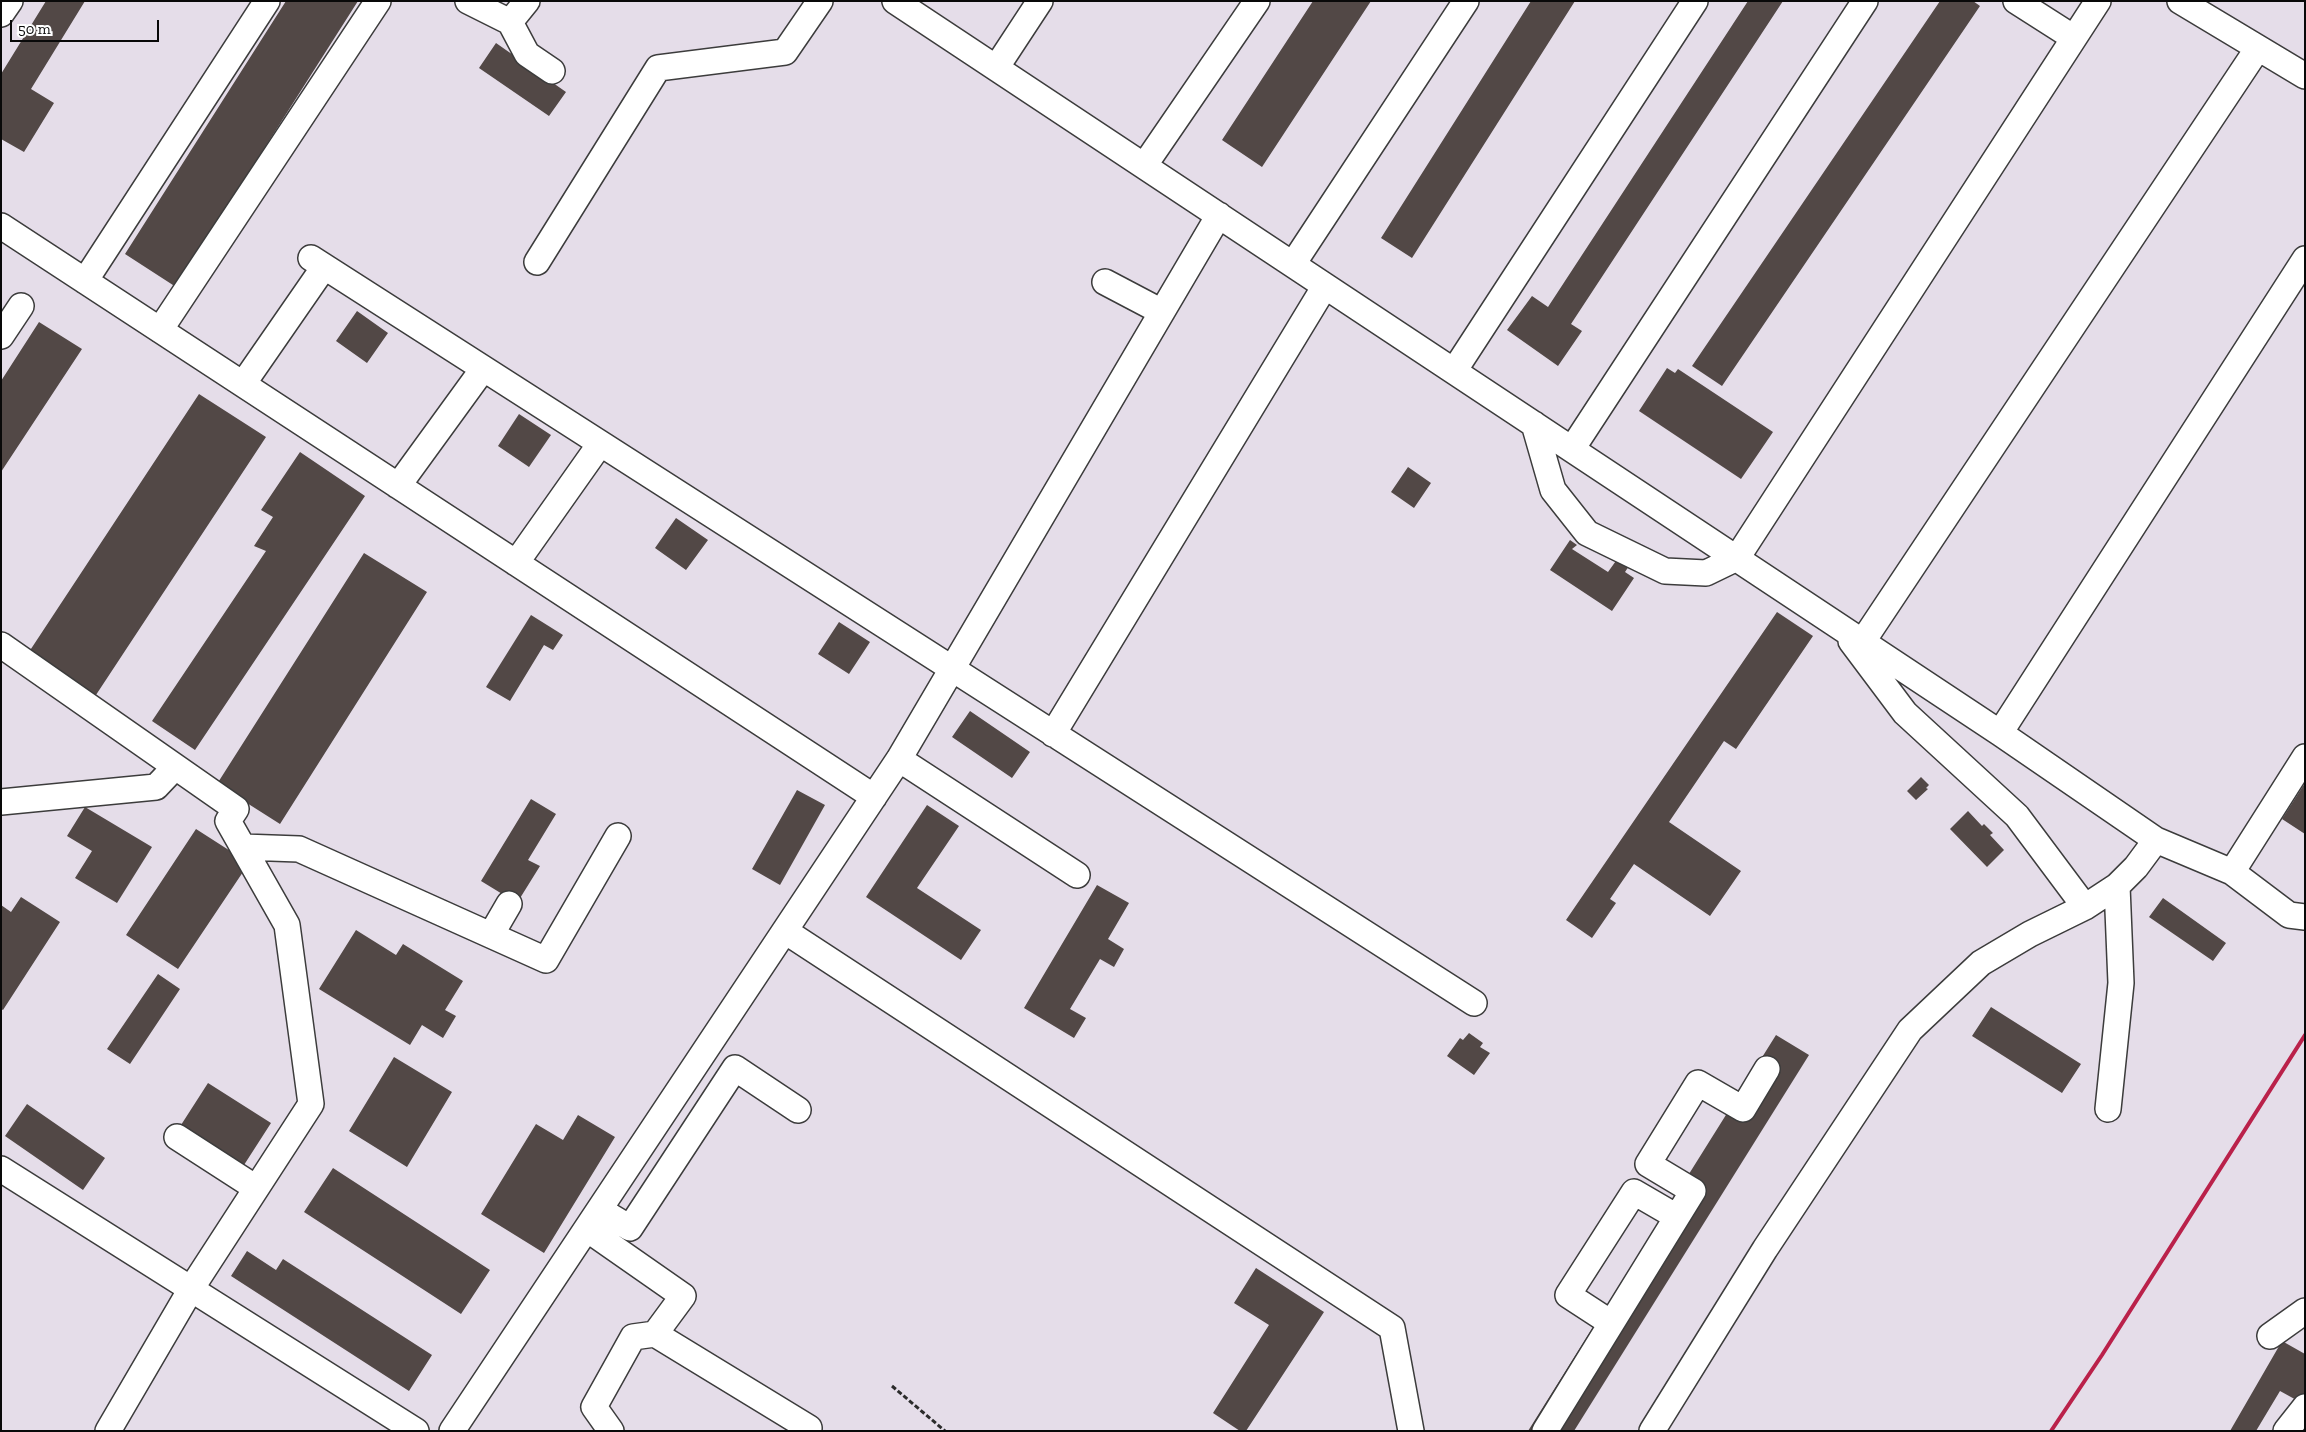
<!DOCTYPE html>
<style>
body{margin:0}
#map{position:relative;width:2306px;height:1432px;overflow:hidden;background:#fff5e6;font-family:"Zilla Slab",serif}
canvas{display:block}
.frame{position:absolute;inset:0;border:2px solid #090909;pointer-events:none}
.scale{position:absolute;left:10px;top:20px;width:149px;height:22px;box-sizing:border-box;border:2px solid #090909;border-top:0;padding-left:6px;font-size:15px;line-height:18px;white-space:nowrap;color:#090909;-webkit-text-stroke:4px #fff;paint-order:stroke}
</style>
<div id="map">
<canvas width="2306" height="1432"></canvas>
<div class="frame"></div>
<div class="scale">50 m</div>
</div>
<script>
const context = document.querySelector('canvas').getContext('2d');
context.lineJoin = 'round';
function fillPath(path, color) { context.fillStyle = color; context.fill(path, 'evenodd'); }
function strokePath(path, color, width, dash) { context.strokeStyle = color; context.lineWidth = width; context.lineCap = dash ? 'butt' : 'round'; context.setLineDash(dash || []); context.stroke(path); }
fillPath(new Path2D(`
 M1,1H2305V1431H1Z`), '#e5dde9');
fillPath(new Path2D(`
 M46,1H85L31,89L54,103L24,152L1,139V74Z
 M286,1H358L176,287L125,254Z
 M1313,1H1371L1262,167L1222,140Z
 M1531,1H1575L1412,258L1381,238Z
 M1748,1H1783L1571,324L1582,331L1558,366L1507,330L1532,296L1548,307Z
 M1940,1H1973L1980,6L1722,386L1692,366Z
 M496,43L566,92L549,116L479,68Z
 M357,311L388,333L367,363L336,341Z
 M39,322L82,349L1,472V381Z
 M1667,368L1675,373L1678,369L1773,432L1741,479L1639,411Z
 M199,394L266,437L92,701L25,658Z
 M519,414L551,435L529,467L498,446Z
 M300,452L365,496L195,750L152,721L266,551L254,546L273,517L261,510Z
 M1408,467L1431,483L1414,508L1391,492Z
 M676,518L708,540L686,570L655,548Z
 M1570,540L1577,545L1572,549L1608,572L1618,558L1629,566L1625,572L1634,578L1612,611L1550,570Z
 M364,553L427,592L280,824L217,784Z
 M1777,612L1813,636L1736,749L1724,741L1669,822L1741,871L1710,916L1634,864L1610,899L1616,903L1592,938L1566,920Z
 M531,615L563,635L553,650L544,645L510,701L486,687Z
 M839,622L870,642L849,674L818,654Z
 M970,711L1030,752L1012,778L952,737Z
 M1921,777L1929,785L1926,788L1928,789L1916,800L1907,791Z
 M2305,783V834L2282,819Z
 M797,790L825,805L780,885L752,869Z
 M531,799L556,814L528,860L540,866L517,903L481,881Z
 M927,805L959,826L917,888L981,930L961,960L866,897Z
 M85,807L152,847L117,903L75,878L92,851L67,836Z
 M1968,811L1982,826L1984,824L1993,833L1990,835L2004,850L1987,867L1950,829Z
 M196,829L249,863L178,969L126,935Z
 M1097,885L1129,903L1108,939L1124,949L1114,967L1100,959L1070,1009L1086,1018L1074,1038L1024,1008Z
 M21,897L60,922L3,1010L1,1009V905L11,912Z
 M2163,898L2226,943L2213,961L2149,917Z
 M356,930L396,955L403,944L463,981L445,1010L456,1016L443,1038L422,1025L410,1045L319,989Z
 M158,974L180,989L130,1064L107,1049Z
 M1991,1007L2081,1064L2062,1093L1972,1036Z
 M1469,1033L1483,1043L1480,1047L1490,1053L1474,1075L1447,1056L1460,1038L1463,1040Z
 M1776,1035L1809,1055L1574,1431H1528Z
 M394,1057L452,1092L407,1167L349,1131Z
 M208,1083L271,1123L244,1165L181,1125Z
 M27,1104L105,1158L83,1190L5,1136Z
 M578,1115L615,1137L544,1253L481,1214L536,1124L563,1140Z
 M333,1168L490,1270L461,1314L304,1212Z
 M247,1251L276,1270L283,1259L432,1355L409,1391L231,1276Z
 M1256,1268L1324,1312L1246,1431H1240L1213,1413L1269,1325L1234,1303Z
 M2282,1341L2305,1354V1393L2300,1402L2280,1391L2256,1431H2230Z`), '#524846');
const minor = new Path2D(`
 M468,1L510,22L527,1
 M895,1L2000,733L2156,840L2232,872L2305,757
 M2016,1L2074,38
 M2180,1L2305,76
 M1,14L10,1
 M510,22L527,54L552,71
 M996,68L1040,1
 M1144,166L1257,1
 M1,226L874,797
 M311,258L1474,1003
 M537,262L658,68L785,52L820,1
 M1293,264L1466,1
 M85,281L267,1
 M1105,282L1162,312
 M160,330L378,1
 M1,336L21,306
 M1454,371L1695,1
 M243,384L324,267
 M1534,424L1553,490L1587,533L1665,571L1706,573L1737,558L2098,1
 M1572,449L1865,1
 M398,486L483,369
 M516,563L600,444
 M1851,641L1905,713L2017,816L2085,907
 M1863,641L2258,48
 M1,645L236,809L228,821L287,925L311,1104L191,1289L108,1431
 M2000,733L2305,259
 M1053,734L1325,286
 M899,759L1077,875
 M1,802L156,787L175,767
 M243,847L299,849L546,960L618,836
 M2232,872L2289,915L2305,917
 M785,931L1392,1328L1411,1431
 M491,935L509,904
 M2108,1109L2121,983L2117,886
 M177,1137L256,1188
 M1,1169L416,1431
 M600,1210L630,1228L735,1068L798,1110
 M587,1229L683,1296L655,1334
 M1611,1323L1568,1295L1634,1192L1677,1217
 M2270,1336L2305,1311
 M452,1431L899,759L1219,215
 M611,1431L594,1407L633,1337L655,1334L809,1428
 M1545,1431L1693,1191L1648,1164L1698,1083L1743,1109L1767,1069
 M1652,1431L1765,1249L1910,1030L1981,963L2030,934L2085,907L2117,886L2136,867L2156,840
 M2286,1431L2305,1407`);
strokePath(minor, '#3c3c3c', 28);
strokePath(new Path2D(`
 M892,1386L945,1431`), '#2b2b2b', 3, [5, 2.5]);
strokePath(minor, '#fff', 25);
strokePath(new Path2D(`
 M2051,1431L2102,1355L2305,1035`), '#ba214a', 4);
</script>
